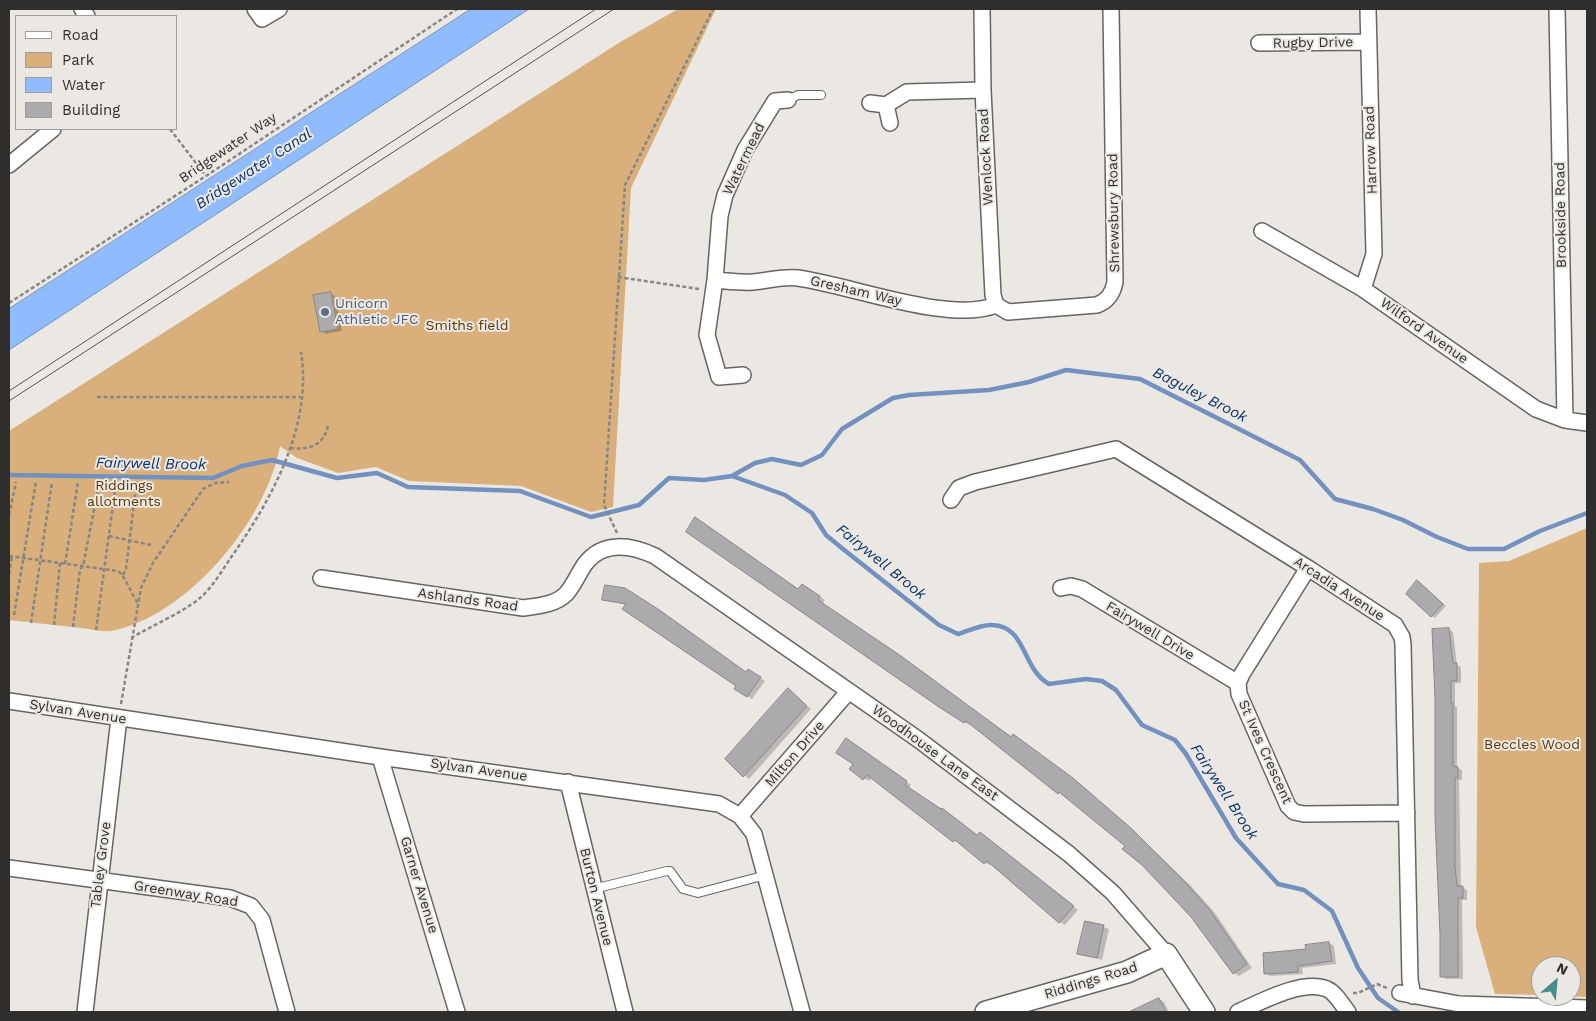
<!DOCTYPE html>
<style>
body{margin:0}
#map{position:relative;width:1596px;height:1021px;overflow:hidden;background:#ebe8e4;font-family:"Work Sans",sans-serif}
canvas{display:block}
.frame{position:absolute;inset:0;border:10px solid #302e2d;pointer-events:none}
.legend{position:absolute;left:15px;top:15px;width:162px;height:115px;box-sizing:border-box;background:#ebe8e4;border:1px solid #a09e9b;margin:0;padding:6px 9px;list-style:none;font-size:15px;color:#302e2d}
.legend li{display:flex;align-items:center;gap:10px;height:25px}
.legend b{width:25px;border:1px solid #a09e9b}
.north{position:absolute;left:1531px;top:956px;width:50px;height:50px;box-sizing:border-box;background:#ebe8e4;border:1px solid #a09e9b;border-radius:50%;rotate:27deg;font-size:14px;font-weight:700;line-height:20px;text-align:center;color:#302e2d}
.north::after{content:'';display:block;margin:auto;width:18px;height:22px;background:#458d8f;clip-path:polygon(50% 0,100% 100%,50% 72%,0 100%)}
</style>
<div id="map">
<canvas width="1596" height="1021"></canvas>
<div class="frame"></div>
<ul class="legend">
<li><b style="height:6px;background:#fff"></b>Road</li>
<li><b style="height:14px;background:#d9b07c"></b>Park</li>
<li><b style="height:14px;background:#90bbfc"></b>Water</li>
<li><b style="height:14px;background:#acaaad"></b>Building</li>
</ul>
<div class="north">N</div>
</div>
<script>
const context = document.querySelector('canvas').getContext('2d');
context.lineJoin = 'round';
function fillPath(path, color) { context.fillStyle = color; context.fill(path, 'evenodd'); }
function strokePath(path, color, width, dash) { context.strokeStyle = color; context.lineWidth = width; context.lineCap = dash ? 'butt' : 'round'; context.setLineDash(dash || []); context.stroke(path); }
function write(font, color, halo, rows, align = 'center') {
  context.font = font + ' "Work Sans",sans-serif'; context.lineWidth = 4; context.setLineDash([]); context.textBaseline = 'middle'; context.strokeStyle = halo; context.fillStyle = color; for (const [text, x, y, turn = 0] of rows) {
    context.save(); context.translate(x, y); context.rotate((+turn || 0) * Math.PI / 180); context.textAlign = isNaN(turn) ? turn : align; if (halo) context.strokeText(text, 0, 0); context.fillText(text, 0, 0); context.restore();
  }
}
fillPath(new Path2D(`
 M678,9H716L631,188L613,507L591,512L521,486L409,481L376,467L338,473L297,458L280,446C267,520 187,617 111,631C102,632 90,629 81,628C57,625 33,623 9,620V431L622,41Z
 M1587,528V997L1560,996H1571V966H1541V995L1495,994L1476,927L1479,563L1509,561Z`), '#d9b07c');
const water = new Path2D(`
 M471,9H529L9,350V309Z`);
fillPath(water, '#90bbfc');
strokePath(water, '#7391be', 1);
fillPath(new Path2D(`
 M330,293L335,296L342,331L326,334L321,331Z
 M1421,584L1446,606L1435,618L1431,616Z
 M606,586L747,673H753L765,681L752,699L747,696L738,686L626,605L604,599Z
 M808,588L825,600L822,604L1078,783L1137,834L1191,886L1215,913L1252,968L1239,976L1234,973L1192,916L1127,846L971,723L970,725L964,722L799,590Z
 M1449,629L1453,632L1457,665L1461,667V683H1455V706L1457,707V767L1462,770V780H1459L1461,887L1467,890V900H1462L1463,979H1446L1441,976L1435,739L1436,698Z
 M788,690L811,709L749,779L726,759Z
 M851,742L911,785L909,788L978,836H985L1078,910L1065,925L1060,922L992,863L990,865L985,863L960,842L954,841L872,777L869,781L864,778L855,763Z
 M1086,922L1109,929L1102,960L1078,953Z
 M1329,943L1334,946L1336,964L1302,968L1303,974L1270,976L1266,974L1307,951Z
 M1159,999L1164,1002L1169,1012H1147L1144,1006Z`), '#0003');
strokePath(new Path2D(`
 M9,475L213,478L242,466L272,460L337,478L377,473L408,487L520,491L591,517L639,505L669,478L704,480L732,476L785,495L812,513L826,535L843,549L939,625L958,634C968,631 982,624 992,625C1027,626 1021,668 1049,684L1086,679L1102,681L1116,690L1142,725L1175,740L1186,754L1236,838L1278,884L1304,890L1332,911L1358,968L1378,998L1398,1012
 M732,476L755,463L772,459L801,465L822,455L842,429L893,398L909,395L989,390L1029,382L1066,370L1140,379L1300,460L1335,499L1373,509L1403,520L1437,537L1468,549H1504L1540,531L1587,513`), '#7391be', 4.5);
const building = new Path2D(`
 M331,292L338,329L320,332L313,295Z
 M695,517L798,589L802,584L820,596L818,600L901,656L1011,737L1013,734L1073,778L1132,829L1185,882L1209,909L1247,964L1233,974L1191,917L1142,865L1122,849L1125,846L1059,792L1058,794L966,721L964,723L939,707L686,532Z
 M1417,580L1443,604L1431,617L1406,594Z
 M605,585L625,588L658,609L746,672L748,669L761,677L747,697L734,689L736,686L622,609L626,604L602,600Z
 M1449,628L1453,663H1457V681H1451V703H1453V766L1458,767V778H1455V866L1457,886H1463V898H1458V977H1440V934L1435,818V698L1432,629Z
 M788,688L807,706L743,777L725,759Z
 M846,738L907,781L905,785L941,809L942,808L977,835L980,832L1074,906L1059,923L987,861L984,864L955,840L953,842L867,775L863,780L849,769L853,764L836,753Z
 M1085,921L1104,925L1097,958L1077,954Z
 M1329,942L1332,961L1298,966V972L1264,974L1263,953L1306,949L1305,945Z
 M1159,998L1166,1012H1129Z`);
fillPath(building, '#acaaad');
strokePath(building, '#89868a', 1);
const lane = new Path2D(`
 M788,100L798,95H821
 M593,889L667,871H670L683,889L698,893L766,875`);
const street = new Path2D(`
 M82,9L87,16
 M255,9L262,19L279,9
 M982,9L983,90L993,295L996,305
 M1557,9L1565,420
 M1259,43L1368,42
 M870,103L886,105L907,92L983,90
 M886,105L890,123
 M9,165L53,129
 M1262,231L1363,289L1536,409L1565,420L1587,423
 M715,280C727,281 740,283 753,282C767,281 784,276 798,278C850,285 949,324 996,305
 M1363,289L1374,254L1368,9
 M996,305L1008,312L1097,305C1108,301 1113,293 1115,282L1111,9
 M743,375L719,377L707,335L715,280L720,216L725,195L745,150L775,101L788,100
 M951,500L959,488L975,482L1116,449L1308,568L1395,625L1402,637L1403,644L1410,980L1413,996
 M1308,568L1242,674L1238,683L1239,694L1288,806L1294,812L1304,814L1407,813
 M321,578L523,608C537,606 555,605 566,594C574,585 578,574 585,564C603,540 631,545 655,556L919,740L1069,854L1113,893L1166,954
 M1061,588L1071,586L1082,589L1238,683
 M9,701L380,757L719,804L740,816L754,834L802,1012
 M380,757L457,1012
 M568,782L625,1012
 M740,816L849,691
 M9,868L230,898L251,906L262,920L287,1012
 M1400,993L1459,1004L1587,1008
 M85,1012L119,718
 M1238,1012C1261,1002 1302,979 1327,989C1336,993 1342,1005 1348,1012`);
const secondary = new Path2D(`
 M986,1012L1127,972L1166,954L1204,1012`);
strokePath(lane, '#676562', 10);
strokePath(street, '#676562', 18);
strokePath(secondary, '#676562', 24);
strokePath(new Path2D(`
 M170,129L205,175
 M618,277L699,289
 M9,303L206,176L457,9
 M97,397H301
 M290,448C309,450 324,446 328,425
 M9,515L16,482
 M617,533L604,505L625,185L713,9
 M109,536L151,545
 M9,556L118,571C126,577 131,594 138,603
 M65,564L78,482
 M9,574L12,556
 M123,575L126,569L137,478
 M14,615L36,481
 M31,623L52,482
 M54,625L60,563
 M73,627L80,569L83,566L100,479
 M96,630L116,482
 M131,638C151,626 182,613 200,598C212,588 223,569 232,556C272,499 313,424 301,352
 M121,704L141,588L153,563L203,489L215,483L229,482
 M1353,993H1358L1377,984L1387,988`), '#888583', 2.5, [4, 2.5]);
strokePath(lane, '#fff', 8);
strokePath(street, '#fff', 15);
strokePath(secondary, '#fff', 21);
strokePath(new Path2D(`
 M9,391L596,9
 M9,401L614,9`), '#555351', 1);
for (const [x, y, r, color] of [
 [325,312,5,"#5c6f8a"]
]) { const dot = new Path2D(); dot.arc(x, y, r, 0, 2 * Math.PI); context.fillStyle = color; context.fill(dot); strokePath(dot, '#ebe8e4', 2); }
write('14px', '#302e2d', '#ebe8e4', [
 ["Rugby Drive",1313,43,-1],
 ["Bridgewater Way",228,148,-34],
 ["Harrow Road",1371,150,-92],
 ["Wenlock Road",986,157,-93],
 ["Watermead",744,159,-64],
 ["Shrewsbury Road",1114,213,-91],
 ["Brookside Road",1561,215,-91],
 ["Gresham Way",856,291,13],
 ["Wilford Avenue",1424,331,35],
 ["Arcadia Avenue",1339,589,33],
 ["Ashlands Road",468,600,8],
 ["Fairywell Drive",1150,631,31],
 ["Sylvan Avenue",78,712,9],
 ["St Ives Crescent",1265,752,66],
 ["Woodhouse Lane East",935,753,36],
 ["Milton Drive",795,754,-49],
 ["Sylvan Avenue",479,770,8],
 ["Tabley Grove",101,865,-83],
 ["Garner Avenue",419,885,73],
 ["Greenway Road",186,894,9],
 ["Burton Avenue",596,897,76],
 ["Riddings Road",1091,981,-17]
]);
write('14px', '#4e5e75', '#ebe8e4', [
 ["Unicorn",335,304],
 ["Athletic JFC",335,320]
], 'left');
write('14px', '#5a3800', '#ebe8e4', [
 ["Smiths field",467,326],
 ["Riddings",124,486],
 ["allotments",124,502],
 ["Beccles Wood",1532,745]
]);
write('italic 15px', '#0b326b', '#ebe8e4', [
 ["Bridgewater Canal",254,169,-33],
 ["Baguley Brook",1200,395,27],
 ["Fairywell Brook",151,464,1],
 ["Fairywell Brook",881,562,39],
 ["Fairywell Brook",1224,792,57]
]);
</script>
